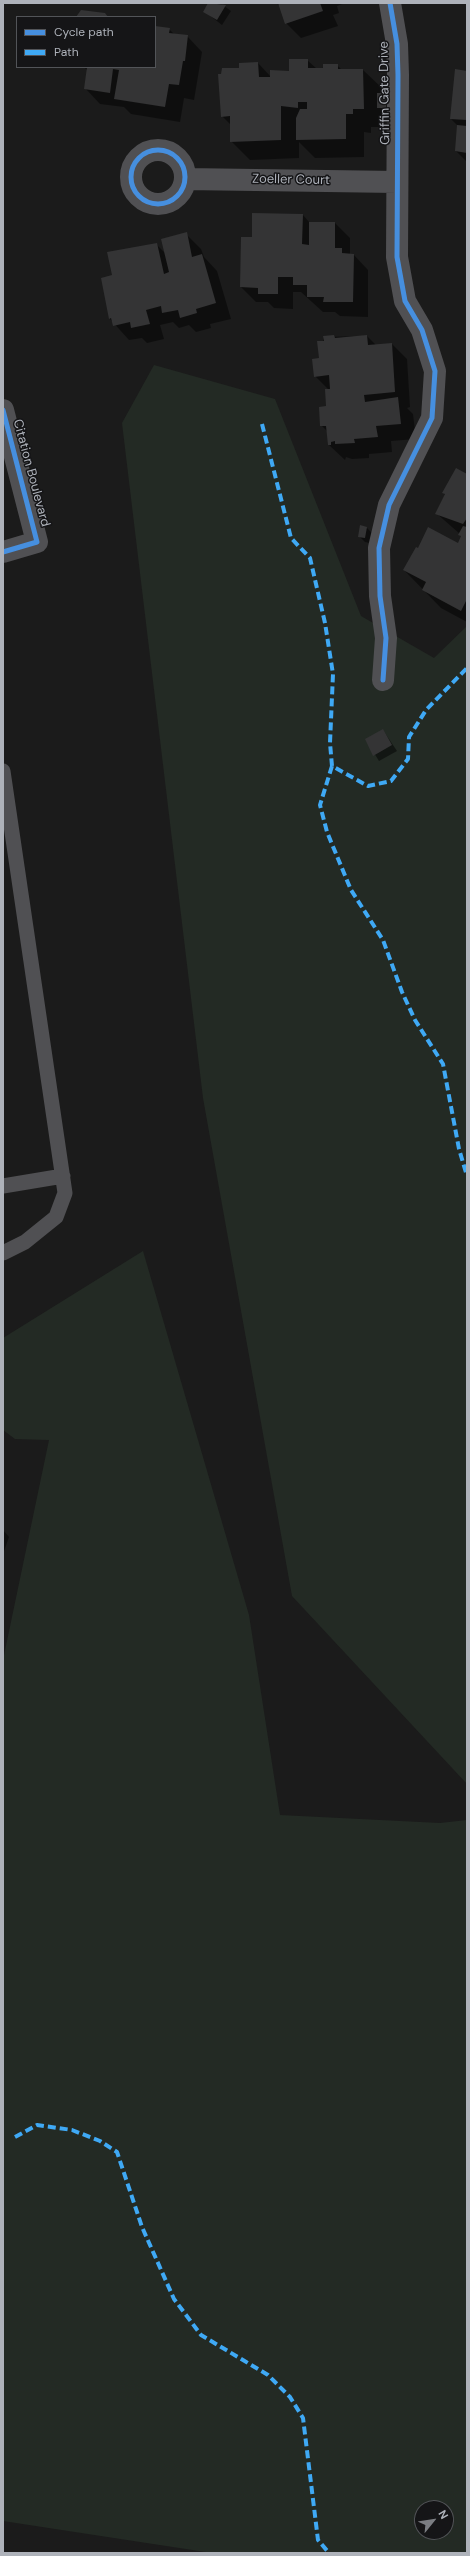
<!DOCTYPE html>
<style>
body{margin:0}
#map{position:relative;width:470px;height:2556px;overflow:hidden;background:#1b1b1b;font-family:"DM Sans",sans-serif}
canvas{display:block}
.frame{position:absolute;inset:0;border:4px solid #aeb2ba;pointer-events:none}
.legend{position:absolute;left:16px;top:16px;width:140px;height:52px;box-sizing:border-box;background:#151517;border:1px solid #525458;margin:0;padding:5px 7px;list-style:none;font-size:12px;color:#aeb2ba}
.legend li{display:flex;align-items:center;gap:8px;height:20px}
.legend b{width:20px;border:1px solid #525458}
.north{position:absolute;left:414px;top:2500px;width:40px;height:40px;box-sizing:border-box;background:#151517;border:1px solid #525458;border-radius:50%;rotate:60deg;font-size:11px;font-weight:700;line-height:16px;text-align:center;color:#aeb2ba}
.north::after{content:'';display:block;margin:auto;width:14px;height:18px;background:#7b7d82;clip-path:polygon(50% 0,100% 100%,50% 72%,0 100%)}
</style>
<div id="map">
<canvas width="470" height="2556"></canvas>
<div class="frame"></div>
<ul class="legend">
<li><b style="height:5px;background:#468fdf"></b>Cycle path</li>
<li><b style="height:5px;background:#3fa9f5"></b>Path</li>
</ul>
<div class="north">N</div>
</div>
<script>
const context = document.querySelector('canvas').getContext('2d');
context.lineJoin = 'round';
function fillPath(path, color) { context.fillStyle = color; context.fill(path, 'evenodd'); }
function strokePath(path, color, width, dash) { context.strokeStyle = color; context.lineWidth = width; context.lineCap = dash ? 'butt' : 'round'; context.setLineDash(dash || []); context.stroke(path); }
function write(font, color, halo, rows, align = 'center') {
  context.font = font + ' "DM Sans",sans-serif'; context.lineWidth = 3; context.setLineDash([]); context.textBaseline = 'middle'; context.strokeStyle = halo; context.fillStyle = color; for (const [text, x, y, turn = 0] of rows) {
    context.save(); context.translate(x, y); context.rotate((+turn || 0) * Math.PI / 180); context.textAlign = isNaN(turn) ? turn : align; if (halo) context.strokeText(text, 0, 0); context.fillText(text, 0, 0); context.restore();
  }
}
fillPath(new Path2D(`
 M154,365L275,399L361,616L434,658L467,626V1784L292,1596L203,1098L122,423Z
 M143,1251L249,1615L280,1815L440,1823L467,1820V2553H212L3,2521V1660L49,1440L15,1439L3,1430V1338ZM422,2508H446V2532H422Z`), '#232a24');
fillPath(new Path2D(`
 M209,3H220L231,11L222,25L204,11Z
 M276,3H345L337,6L339,13L333,15L338,26L301,38L286,23L281,7Z
 M155,27L169,29L175,35L187,36L202,52L194,100L184,98L180,122L131,114L124,107L100,104L85,88L87,70L84,67H155Z
 M307,60L317,69L337,65L342,70H363L382,88V94H385L391,100V113L382,111V127H371V133L364,132V157L315,158L299,142V158L250,160L231,141V125L222,116L240,69L258,63L271,77L290,72Z
 M467,72V162L456,151L458,126L451,119Z
 M302,214L310,223H335L350,238V254H353L368,270V317L340,316L335,312H323L301,292H293V309L274,308L268,302H256L241,287L253,238Z
 M186,234L201,249L204,257L217,271L231,319L210,324L211,328L196,332L189,325L179,328L173,322L160,325L164,339L147,343L142,338L129,340L110,319L114,276L156,244L165,253Z
 M367,336L376,345L392,344L407,359L410,407L407,408L413,414L416,439L391,441L392,452L369,454V458L352,459L346,457L345,460L329,445L328,432L321,425L327,407L329,390L315,376L324,337Z
 M467,475V622L441,608L404,570L419,549L458,545L462,537L460,534L436,513L445,495L444,493Z
 M367,528L372,533L370,543L365,542L359,536Z
 M383,730L397,751L379,761L366,740Z
 M3,1530L9,1537L3,1554Z`), '#0007');
fillPath(new Path2D(`
 M208,3L226,5L217,20L203,12Z
 M278,3H320L323,11L285,24Z
 M81,10L105,13L108,17H76Z
 M155,26L170,28L169,33L188,35L185,61H183L179,85L169,84L165,107L114,99L119,70L113,69L110,93L84,89L87,67H155Z
 M289,59H308V68H323V64H338V69H363L364,109H353V114H346V139L296,140V118L300,109H307V102H298V108L281,106V140L230,142V116L221,117L218,74H221L222,68H239V63L258,62L259,77H270V70L289,71Z
 M455,69L467,71V120L450,119Z
 M377,93H386V108H377Z
 M457,125L467,126V153L455,151Z
 M252,213L303,214L302,244L309,245V222H335V248H342V253L354,254L353,302H323L324,297H307V285H293V277H278V294H258V288L240,287L241,237H252Z
 M187,232L192,257L202,254L216,303L196,309L197,313L180,318L178,310L162,313L161,306L146,310L150,324L131,328L130,322L113,326L111,318L109,319L101,278L112,275L107,252L157,243L164,274L169,272L161,239Z
 M334,335L335,338L367,335L368,345L392,343L395,392L364,395L365,402L398,397L401,424L376,426L378,437L354,439L355,443L335,444V441L331,442V445H328L326,426H320L319,407L326,406L325,389H330L329,375L314,377L312,359L319,358L317,341H324L323,336Z
 M456,468L467,474V518L463,524L435,514L445,494L442,493Z
 M360,525L367,527L365,538L358,537Z
 M463,526L467,527V599L461,611L422,590L426,582L403,570L416,547L418,548L428,527L458,543L461,536L458,535Z
 M383,729L392,745L373,756L365,739Z`), '#343435');
strokePath(new Path2D(`
 M3,771L65,1193L56,1217L25,1242L3,1253
 M3,1186L63,1176`), '#505053', 15);
strokePath(new Path2D(`
 M131 177a27 27 0 1 1 54 0a27 27 0 1 1-54 0Z
 M185,179L397,182
 M3,410L37,542L3,552
 M383,680L386,638L380,596L379,548L389,505L432,418L435,371L422,330L405,301L397,257L398,75L397,44L390,3`), '#505053', 22);
strokePath(new Path2D(`
 M262,424L291,538L310,558L325,623L333,674L330,743L332,766L368,786L391,781L408,759L409,737L426,710L467,668
 M332,766L320,805L327,832L351,890L383,940L402,992L415,1020L443,1064L459,1149L467,1176
 M15,2137L37,2125L72,2130L100,2141L117,2152L142,2227L174,2299L201,2335L268,2375L290,2397L303,2418L318,2540L329,2553`), '#3fa9f5', 4, [8, 4]);
strokePath(new Path2D(`
 M131 177a27 27 0 1 1 54 0a27 27 0 1 1-54 0Z
 M3,410L37,542L3,552
 M383,680L386,638L380,596L379,548L389,505L432,418L435,371L422,330L405,301L397,257L398,75L397,44L390,3`), '#468fdf', 5);
write('13px', '#aeb2ba', '#151517', [
 ["Griffin Gate Drive",385,93,-91],
 ["Zoeller Court",291,180,1],
 ["Citation Boulevard",31,473,75]
]);
</script>
